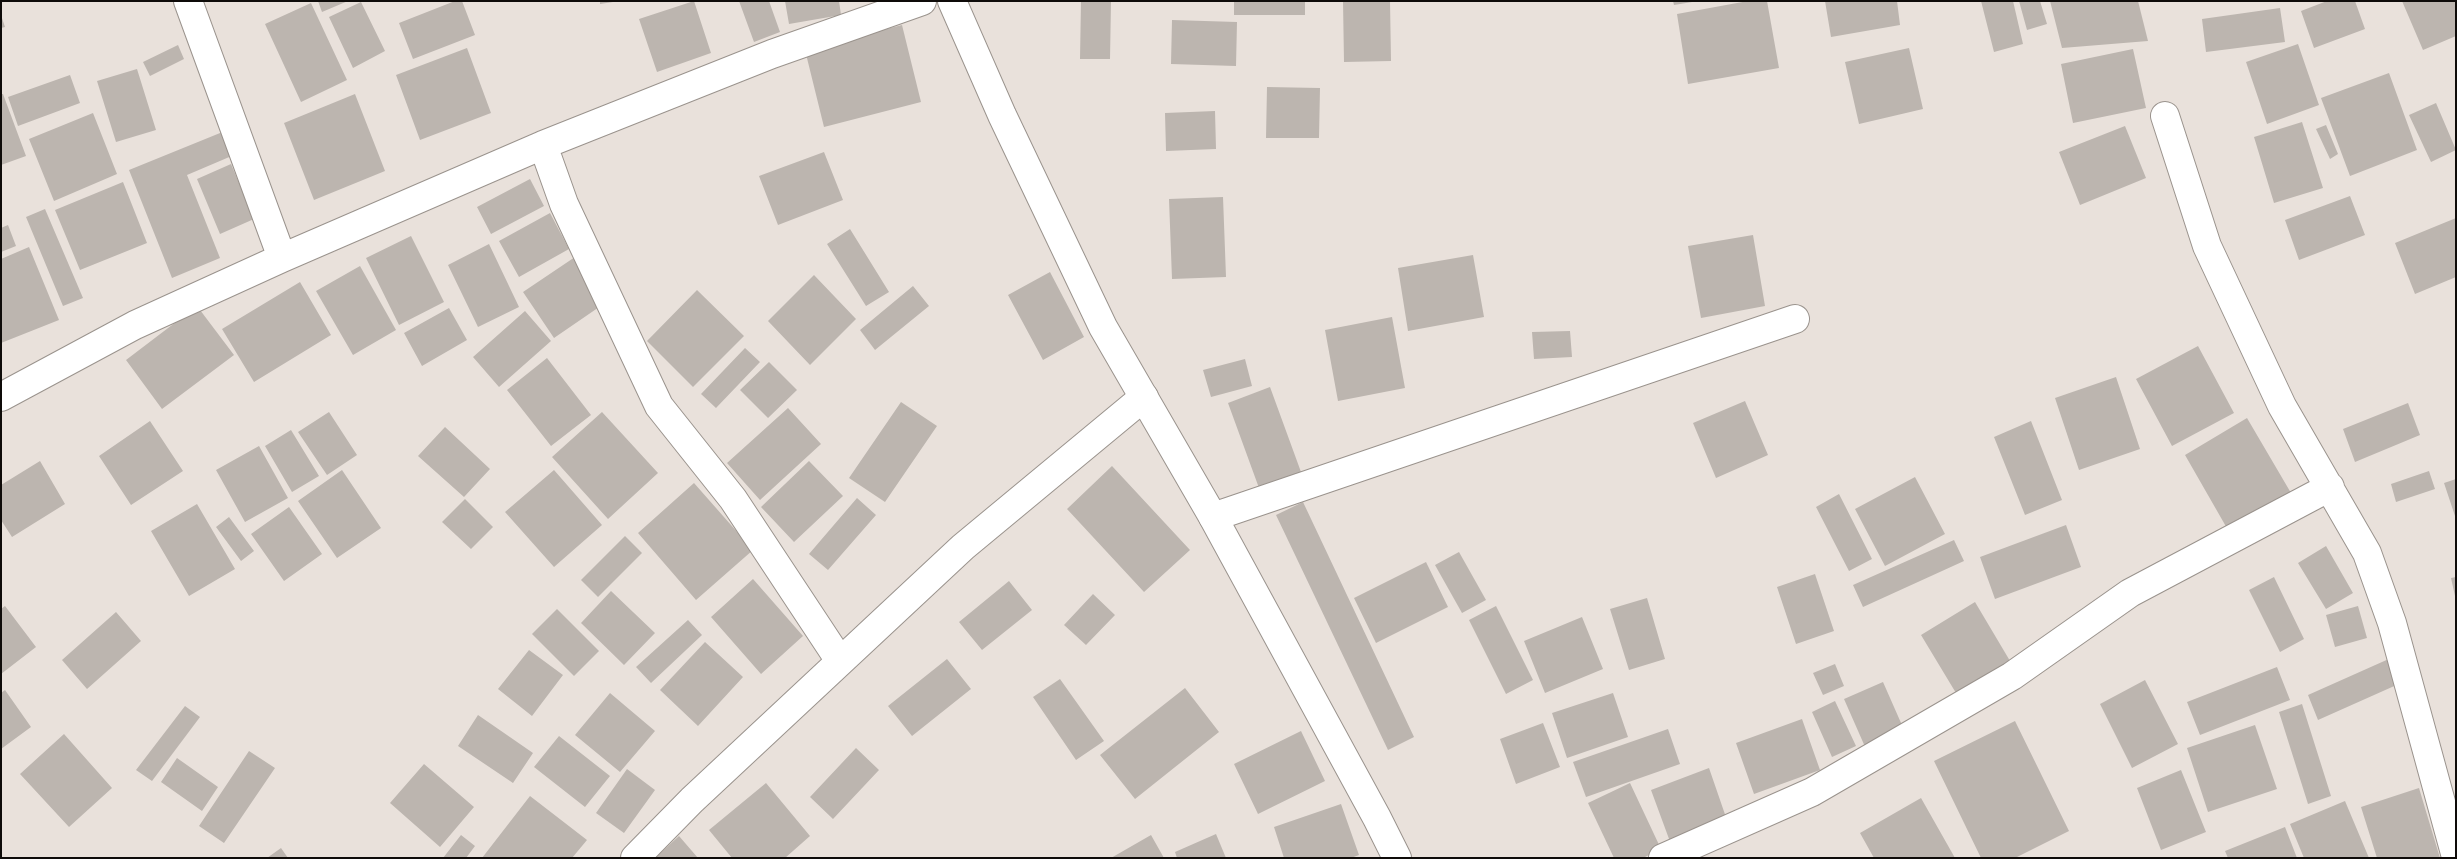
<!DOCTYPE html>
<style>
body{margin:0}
#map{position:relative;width:2457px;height:859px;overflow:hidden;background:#e9e1db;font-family:"PT Sans",sans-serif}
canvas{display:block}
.frame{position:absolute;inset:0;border:2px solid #0e0b09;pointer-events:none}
</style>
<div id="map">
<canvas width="2457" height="859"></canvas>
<div class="frame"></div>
</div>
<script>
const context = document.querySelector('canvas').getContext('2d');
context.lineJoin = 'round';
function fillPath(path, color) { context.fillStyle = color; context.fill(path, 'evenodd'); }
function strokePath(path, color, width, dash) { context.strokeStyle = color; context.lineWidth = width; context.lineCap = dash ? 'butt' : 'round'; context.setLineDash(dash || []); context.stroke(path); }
fillPath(new Path2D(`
 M318,1H348L322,12Z
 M455,1H462L475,35L413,59L399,23Z
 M600,1H613V2L600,4Z
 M694,1L711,53L657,72L639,19Z
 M739,1H769L780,32L754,42Z
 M785,1H839L841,15L789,24Z
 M1081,1H1111L1110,59H1080Z
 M1234,1H1305V15H1234Z
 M1343,1H1390L1391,61L1344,62Z
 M1673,1H1692V2L1674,5Z
 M1748,1H1767L1779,68L1688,84L1677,14Z
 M1825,1H1897L1900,25L1831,37Z
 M1981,1H2013L2023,44L1994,52Z
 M2019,1H2040L2047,24L2027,30Z
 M2050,1H2138L2148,41L2062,48Z
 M2327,1H2355L2365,29L2314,48L2301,11Z
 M2402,1H2456V36L2423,50Z
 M361,2L385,51L353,68L329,17Z
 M311,3L347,80L301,102L265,24Z
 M2280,8L2285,42L2206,52L2202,19Z
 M1,15L5,27L1,28Z
 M1172,20L1237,22L1236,66L1171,64Z
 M902,25L921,102L824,127L805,50Z
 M2298,44L2319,105L2267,124L2246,62Z
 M178,45L184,59L150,76L143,62Z
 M467,48L491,113L420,140L396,75Z
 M1909,48L1923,109L1859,124L1845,62Z
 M2133,49L2146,108L2073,123L2061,64Z
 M137,69L156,130L116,142L97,81Z
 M2389,73L2417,150L2350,176L2321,98Z
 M70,75L80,103L18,126L8,97Z
 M1267,87L1320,88L1319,138H1266Z
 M1,94H3L26,156L1,165Z
 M355,94L385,171L314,200L284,123Z
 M2436,103L2456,150L2431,162L2409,115Z
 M1215,111L1216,149L1166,151L1165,113Z
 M93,113L117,174L54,201L29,139Z
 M2302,122L2323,188L2274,203L2254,137Z
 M2326,125L2338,154L2330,159L2316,129Z
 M2125,126L2146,178L2080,205L2059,152Z
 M225,131L234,155L187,175L220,258L172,278L129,170Z
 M824,152L843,200L778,225L759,176Z
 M231,164L254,219L220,234L197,179Z
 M530,179L544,206L491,234L477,207Z
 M123,182L147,243L80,270L55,210Z
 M2350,196L2365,235L2299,260L2285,220Z
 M1223,197L1226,277L1172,279L1169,199Z
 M45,209L83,298L63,306L26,217Z
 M550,213L569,249L519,277L499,241Z
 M2456,218V277L2415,294L2395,243Z
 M8,225L16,246L1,252V228Z
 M850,229L889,292L866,306L827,244Z
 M1753,235L1765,306L1701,318L1688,246Z
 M411,236L444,302L399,325L366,258Z
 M489,244L519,307L478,327L448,265Z
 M29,247L59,320L1,343V259Z
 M1473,255L1484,317L1408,331L1398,268Z
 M575,257L605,303L554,338L523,292Z
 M360,266L396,330L353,355L316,291Z
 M1050,272L1084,337L1043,360L1008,295Z
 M814,275L856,319L810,365L768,321Z
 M300,282L331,335L254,382L222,329Z
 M913,286L929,306L875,350L860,330Z
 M697,290L744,336L693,387L647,341Z
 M197,306L234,355L162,409L126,360Z
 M449,308L467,340L422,366L404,333Z
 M525,311L551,341L499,387L473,357Z
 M1392,317L1405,388L1338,401L1325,330Z
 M1570,331L1572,357L1534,359L1532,332Z
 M2198,346L2234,413L2172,446L2136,379Z
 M745,348L760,362L716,408L701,394Z
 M547,358L591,415L551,446L507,390Z
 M1245,359L1252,386L1211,397L1203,370Z
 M769,362L797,390L768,418L740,390Z
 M2116,377L2140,449L2079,470L2055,398Z
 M1270,387L1301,472L1259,488L1228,403Z
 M1745,401L1768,455L1716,478L1693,423Z
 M901,402L937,426L885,502L849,478Z
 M2408,403L2420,435L2355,462L2343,429Z
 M788,408L821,444L760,500L727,463Z
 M329,412L357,455L327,475L298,432Z
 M602,412L658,473L608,519L552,457Z
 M2247,418L2291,493L2228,530L2185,455Z
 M150,421L183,471L131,505L99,456Z
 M2031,421L2062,500L2025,515L1994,437Z
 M445,427L490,469L464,497L418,456Z
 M291,430L319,476L292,492L265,446Z
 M259,446L288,498L245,522L216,470Z
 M40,461L65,504L12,537L1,520V485Z
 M809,461L843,496L794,542L761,507Z
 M1112,466L1190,550L1144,592L1067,509Z
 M342,470L381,528L337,558L298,501Z
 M554,470L602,525L554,567L505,512Z
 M2429,471L2435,489L2396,502L2391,484Z
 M1915,477L1945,534L1885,566L1855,509Z
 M2456,479V516H2455L2444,483Z
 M694,483L753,550L696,600L638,533Z
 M1839,494L1872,559L1849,571L1816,507Z
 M857,498L876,515L828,570L809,554Z
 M465,499L493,527L471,549L442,522Z
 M1303,502L1414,737L1388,750L1276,515Z
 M197,504L235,569L189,596L151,531Z
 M289,507L322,554L284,581L251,534Z
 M229,517L254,551L241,561L216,527Z
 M2066,525L2081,567L1995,599L1980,557Z
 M625,536L642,553L598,597L581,580Z
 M1954,540L1964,561L1863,607L1853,585Z
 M2326,546L2353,593L2326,609L2298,563Z
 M1459,552L1486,600L1462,613L1435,565Z
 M1426,562L1448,607L1376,643L1354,598Z
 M1815,574L1834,631L1796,644L1777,587Z
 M2274,577L2304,639L2280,652L2249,590Z
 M2456,577V596H2455L2451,578Z
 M753,579L803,636L761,674L711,617Z
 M1009,581L1032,610L982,650L959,622Z
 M611,591L655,633L624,665L581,623Z
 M1093,594L1115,615L1086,645L1064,625Z
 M1647,598L1665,659L1629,670L1610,609Z
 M1975,602L2013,666L1959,698L1921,635Z
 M5,606L36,647L1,674V609Z
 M1496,606L1533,680L1506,694L1469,620Z
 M2358,606L2367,638L2335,647L2326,615Z
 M557,609L599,651L574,676L532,634Z
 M116,612L141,641L87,689L62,660Z
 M1582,617L1603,669L1545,693L1524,641Z
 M688,620L702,635L651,683L636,667Z
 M705,642L743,677L698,726L660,690Z
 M529,650L563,675L532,716L498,689Z
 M2391,658L2401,683L2318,720L2308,695Z
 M947,659L971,689L912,736L888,706Z
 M1835,664L1844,686L1823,695L1813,673Z
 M2277,667L2290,700L2200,735L2187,702Z
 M1060,679L1104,741L1076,760L1033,697Z
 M2145,680L2178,744L2132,768L2100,704Z
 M1883,682L1905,732L1866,749L1844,699Z
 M1185,688L1219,732L1135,799L1100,755Z
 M5,690L31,727L1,749V693Z
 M610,693L655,731L620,772L575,735Z
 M1613,693L1628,737L1567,758L1552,713Z
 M1835,701L1856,746L1832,757L1812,712Z
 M2302,704L2331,796L2308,804L2279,712Z
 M185,706L200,717L152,781L136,770Z
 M478,715L533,753L513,783L458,746Z
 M1802,719L1820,770L1754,794L1736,743Z
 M2015,721L2069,831L2015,858H1981L1934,761Z
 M1543,723L1560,767L1516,784L1500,739Z
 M2255,725L2277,789L2208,812L2187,748Z
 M1668,729L1680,764L1586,797L1573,762Z
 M1301,731L1325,781L1258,814L1234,764Z
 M64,734L112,788L69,827L20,774Z
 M559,736L610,776L585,807L534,767Z
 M856,748L879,770L833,819L810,797Z
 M249,751L275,768L224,843L199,826Z
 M177,758L218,787L202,811L161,782Z
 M424,764L474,807L440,847L390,803Z
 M1709,768L1729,826L1672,847L1651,790Z
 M627,769L655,790L624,833L596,813Z
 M2181,770L2206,832L2161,850L2137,788Z
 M766,783L810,836L785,858H732L709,830Z
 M1630,783L1661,849L1643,858H1614L1588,803Z
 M2419,788L2440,858H2377L2361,807Z
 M530,796L587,840L572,858H482Z
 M1921,798L1955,858H1874L1860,833Z
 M2345,801L2369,858H2304L2290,824Z
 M1341,804L1359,855L1351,858H1284L1274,827Z
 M2285,827L2297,858H2228L2225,851Z
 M1216,834L1226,858H1177L1175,852Z
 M461,835L475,846L466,858H443Z
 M1151,835L1164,858H1111Z
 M679,836L698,858H655Z
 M281,848L288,858H267Z`), '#bcb5af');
const street = new Path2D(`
 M188,1L282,258
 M2165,116L2207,246L2282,406L2367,553L2392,623L2456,857
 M543,145L564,204L659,406L733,499L840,661
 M1,397L135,325L282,258L543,145L772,54L922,1
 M1213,517L1795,319
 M635,858L692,800L963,547L1144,397
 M1663,858L1812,792L2012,676L2130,593L2330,487`);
const secondary = new Path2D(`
 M952,1L1002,115L1103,327L1213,517L1377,818L1397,858`);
strokePath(street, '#9a938d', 30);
strokePath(secondary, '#9a938d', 30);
strokePath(street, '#fff', 28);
strokePath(secondary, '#fff', 28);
</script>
